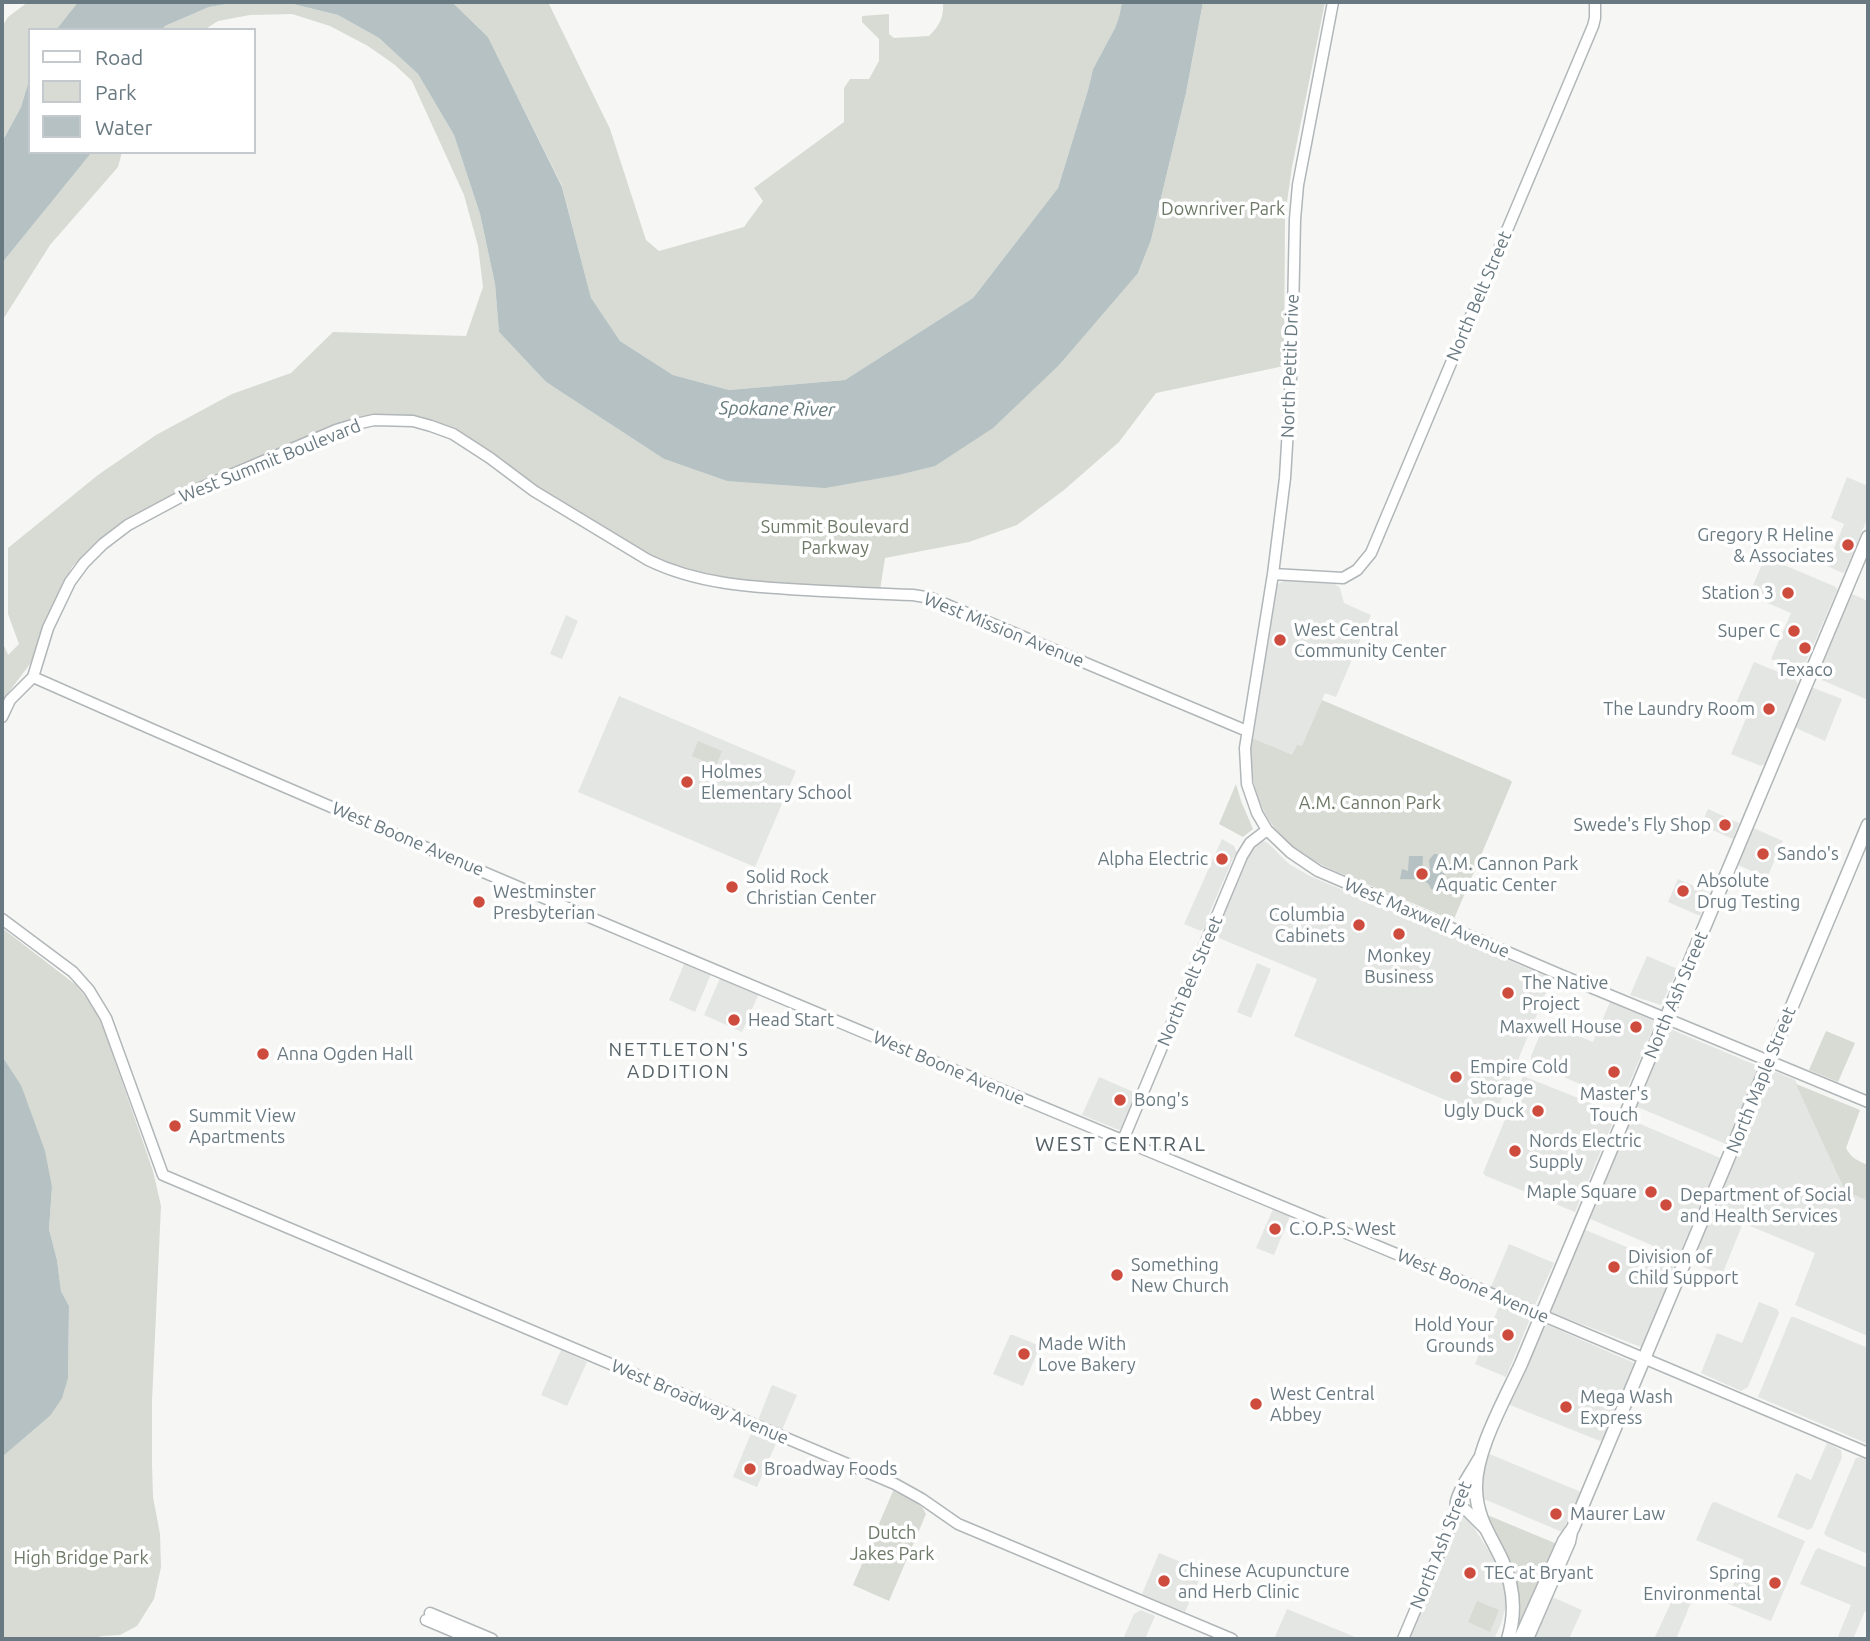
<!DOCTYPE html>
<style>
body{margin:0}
#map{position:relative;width:1870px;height:1641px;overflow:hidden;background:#f6f6f4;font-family:Ubuntu,sans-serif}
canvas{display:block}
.frame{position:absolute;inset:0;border:4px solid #697981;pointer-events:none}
.legend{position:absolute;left:28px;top:28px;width:228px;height:126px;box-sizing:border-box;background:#fff;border:2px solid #c3c9cd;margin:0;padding:9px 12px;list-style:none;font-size:21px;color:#697981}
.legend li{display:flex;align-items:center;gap:14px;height:35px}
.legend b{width:35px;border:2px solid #c3c9cd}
</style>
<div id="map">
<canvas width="1870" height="1641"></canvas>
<div class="frame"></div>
<ul class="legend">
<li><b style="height:9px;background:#fff"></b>Road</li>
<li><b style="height:19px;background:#d7dbd3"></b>Park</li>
<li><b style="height:19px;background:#b5c1c3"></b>Water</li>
</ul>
</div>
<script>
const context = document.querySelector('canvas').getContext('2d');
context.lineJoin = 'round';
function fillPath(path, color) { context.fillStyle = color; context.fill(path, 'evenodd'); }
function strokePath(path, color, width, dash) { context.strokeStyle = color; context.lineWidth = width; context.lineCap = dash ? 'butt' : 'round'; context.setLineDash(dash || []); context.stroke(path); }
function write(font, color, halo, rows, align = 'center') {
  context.font = font + ' Ubuntu,sans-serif'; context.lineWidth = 7; context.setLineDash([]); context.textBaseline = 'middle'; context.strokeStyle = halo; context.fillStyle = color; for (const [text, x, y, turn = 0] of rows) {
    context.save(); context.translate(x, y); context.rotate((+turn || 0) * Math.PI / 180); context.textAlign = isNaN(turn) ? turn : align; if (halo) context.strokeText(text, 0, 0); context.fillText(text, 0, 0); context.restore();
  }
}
fillPath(new Path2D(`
 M1847,477L1868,486V517L1845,571L1843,573L1827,566L1844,524L1831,518Z
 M1765,557L1836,587L1837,590L1802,671L1771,659L1791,613L1749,595Z
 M1283,581L1335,584L1340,588L1344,603L1371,615L1336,697L1325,693L1302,747L1292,756L1252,738L1277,587L1278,584Z
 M1852,594L1868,601V700L1815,677L1850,595Z
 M566,615L578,621L562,659L550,654Z
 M1754,662L1795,679L1798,684L1765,764L1761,766L1731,754L1750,709L1736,703Z
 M1811,687L1842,699L1825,741L1794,727Z
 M619,696L796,771L755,867L578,792Z
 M1708,809L1739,823L1733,839L1701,825Z
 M1751,827L1783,841L1767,878L1736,864Z
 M1222,839L1234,846L1237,853L1233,858L1206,921V927L1201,931L1184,924Z
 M1261,841L1267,842L1289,864L1310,876L1548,977L1550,983L1493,1120L1294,1036L1317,979L1219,938L1216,935V932L1246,863L1245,859L1249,852Z
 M1678,879L1710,893L1700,916L1668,902Z
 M1647,956L1678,969L1661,1005L1630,995Z
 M685,962L711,974L695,1012L669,1000Z
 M1257,963L1271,969L1251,1018L1237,1012Z
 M720,978L759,993L742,1032L704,1015Z
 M1610,1002L1652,1020L1655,1024L1622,1100L1620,1101L1531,1063V1056L1545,1023L1593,1042Z
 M1668,1028L1758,1066V1070L1726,1144L1635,1106Z
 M1774,1071L1795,1080L1845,1191L1868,1201V1336L1795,1305L1815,1253L1743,1223L1722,1275L1693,1262V1258L1771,1072Z
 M1523,1076L1613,1112L1616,1115L1575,1212L1486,1176L1483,1173Z
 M1099,1077L1136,1093L1122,1128L1119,1130L1082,1115Z
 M1628,1120H1631L1720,1158L1679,1255H1675L1588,1218Z
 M1273,1209L1290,1216L1274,1255L1256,1248Z
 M1583,1229L1673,1266V1271L1641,1347L1550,1312L1548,1309Z
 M1509,1244L1554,1263L1535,1305L1491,1287Z
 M1759,1302L1777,1309L1779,1313L1748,1387L1741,1391L1701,1373L1717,1333L1742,1343Z
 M1500,1304L1528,1316L1530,1319L1506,1377L1475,1364Z
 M1791,1317H1794L1868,1348V1444L1758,1397Z
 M1543,1323L1634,1363L1603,1439L1600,1441L1510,1405L1509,1403Z
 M1010,1335H1013L1040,1346L1023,1386L993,1374Z
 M561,1350L587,1362L567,1406L541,1395Z
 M772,1385L797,1395L782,1430L758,1420Z
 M752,1431L777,1441L757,1487L733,1477Z
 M1827,1443L1841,1450L1842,1457L1812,1528L1808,1530L1777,1517L1796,1473L1811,1480Z
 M1487,1453L1581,1492L1562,1532L1484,1499L1480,1488Z
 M1860,1457L1868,1460V1554L1826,1536L1824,1533L1855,1460L1856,1458Z
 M1715,1502L1805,1541L1771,1621L1726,1603L1744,1560L1696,1540L1712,1503Z
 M1464,1512L1501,1570L1506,1591V1605L1501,1624L1494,1639H1409L1462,1513Z
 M1818,1548L1868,1568V1612L1865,1611L1853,1639H1837L1851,1605L1800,1584L1815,1551Z
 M1159,1553L1203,1571L1185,1612L1142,1594Z
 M1675,1594L1692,1600L1676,1639H1654Z
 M1550,1596L1582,1610L1569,1639H1532Z
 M1287,1609L1360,1639H1274Z
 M1141,1610L1155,1616L1145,1639H1123L1134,1614Z`), '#e4e6e4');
fillPath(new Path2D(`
 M28,2H78L56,30H30V77L21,107L2,142V27L8,17Z
 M239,2L289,3L338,15L379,38L418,74L454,135L480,214L495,284L499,332L546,382L664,459L727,481L1138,273L1151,240L1186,93L1203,2H1325L1292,167L1285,216L1284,366L1156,393L1119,442L1064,490L1017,525L969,542L885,558L880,590L744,582L692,573L650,556L630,544L529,482L484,447L451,428L432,421L404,415L374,416L345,421L328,427L186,489L115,529L90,548L72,567L44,622L33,660L2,701V641L8,655L19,644L8,614V548L98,475L156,435L232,394L291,373L333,332L466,336L483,287L478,246L464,195L412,81L395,65L368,46L330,26L292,14L250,15L218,21L204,30H162L165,26L209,7Z
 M452,2H548L610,129L646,240L659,251L744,227L763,201L754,188L844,122V88L850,79H869L879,61V39L862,22V16L889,14V34L894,38L929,36C940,25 944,17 943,2H1122L1119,17L1115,28L1093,69L1088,90L1058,188L973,298L845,380L729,390L673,375L620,341L591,299L562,186L488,37Z
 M92,152H122L118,167L50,245L2,321V263Z
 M1322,700L1510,780L1512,782L1454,919L1452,920C1422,907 1392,894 1362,882C1346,875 1328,869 1313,860C1267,836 1246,789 1252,738L1292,755L1297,745L1302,746Z
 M698,741L722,751L716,766L692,756Z
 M1236,784L1241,801L1253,829L1243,837L1219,824Z
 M2,928L76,985L93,1006L103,1027L153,1171L161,1206L152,1401V1464L153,1497L160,1534L161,1567L154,1599L137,1626L120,1635L102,1636L88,1639H2V1457L50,1416L68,1378L69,1306L61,1291L57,1260L49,1229L52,1187L21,1085L2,1056Z
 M1826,1031L1855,1043L1838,1082L1809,1070Z
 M1796,1084L1860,1110L1846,1148C1851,1158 1858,1161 1868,1165V1201L1845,1191Z
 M893,1491C905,1496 921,1501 926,1514L889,1601L853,1585Z
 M1485,1514L1557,1544L1520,1622L1518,1621Z
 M1477,1601L1499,1610L1490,1632L1468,1622Z`), '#d7dbd3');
fillPath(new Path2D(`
 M78,2H239L209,7L165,26L162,30H56Z
 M275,2H452L488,37L562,187L591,298L620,341L673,375L729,390L845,380L973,298L1058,188L1088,90L1093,69L1115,28L1119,17L1122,2H1203L1186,93L1151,240L1138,273L1059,365L993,428L935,466L898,475L825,488L727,481L664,459L546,382L499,332L495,284L480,214L454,135L418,74L379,38L338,15L289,3Z
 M30,77V152H92L2,263V142L21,107Z
 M1434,854H1437L1443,858L1444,864L1438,870L1445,874L1441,883L1434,890L1431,889C1428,876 1411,880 1400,879L1402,869L1408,871L1409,856H1423L1422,872L1425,873L1430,869L1429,860Z
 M2,1056L21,1085L45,1151L52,1187L49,1229L57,1260L61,1291L69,1306L68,1378L62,1398L50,1416L2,1457Z`), '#b5c1c3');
const secondary = new Path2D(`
 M1333,2L1298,185L1295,219L1292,361L1285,478L1273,574L1245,748L1247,784L1257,813L1267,830L1290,852L1318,871L1561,975L1868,1102
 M1273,574L1343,578L1357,570L1371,553L1593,26L1595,18V2
 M33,677C497,882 966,1075 1435,1270C1580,1330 1723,1393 1868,1453
 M2,717L10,700L33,677L48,628L70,582L84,563L103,544L128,525L184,495L336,430L356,424L374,420L413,421L431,426L453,434L490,458L534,491L648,560C697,584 751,587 805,590C841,592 877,594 913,595L931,598L1247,731
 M2,919L73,972L89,990L106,1018L163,1175L895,1484L922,1499L958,1524L1232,1639
 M1123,1140L1242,856L1250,843L1267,830
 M1456,1513L1460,1509L1466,1510L1485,1529
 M430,1613L492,1639
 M426,1620L471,1639
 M1403,1639L1454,1518C1456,1512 1455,1506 1456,1501C1460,1486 1471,1472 1478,1459
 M1528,1639L1570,1542L1572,1532`);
const primary = new Path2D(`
 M1508,1639C1516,1613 1514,1586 1502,1560C1491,1536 1477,1519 1476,1490C1474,1453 1505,1399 1521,1364L1868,537
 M1520,1639L1564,1541L1573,1528L1868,825`);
strokePath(secondary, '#b1b6b9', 13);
strokePath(primary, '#b0b5b7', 15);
strokePath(secondary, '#fff', 10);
strokePath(primary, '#fff', 12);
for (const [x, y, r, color] of [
 [1848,545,7,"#cd4c3d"],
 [1788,593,7,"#cd4c3d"],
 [1794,631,7,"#cd4c3d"],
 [1280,640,7,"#cd4c3d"],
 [1805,648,7,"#cd4c3d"],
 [1769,709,7,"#cd4c3d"],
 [687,782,7,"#cd4c3d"],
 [1725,825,7,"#cd4c3d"],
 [1763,854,7,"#cd4c3d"],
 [1222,859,7,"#cd4c3d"],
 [1422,874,7,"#cd4c3d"],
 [732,887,7,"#cd4c3d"],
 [1683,891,7,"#cd4c3d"],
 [479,902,7,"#cd4c3d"],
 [1359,925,7,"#cd4c3d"],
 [1399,934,7,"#cd4c3d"],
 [1508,993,7,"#cd4c3d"],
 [734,1020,7,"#cd4c3d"],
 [1636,1027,7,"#cd4c3d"],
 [263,1054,7,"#cd4c3d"],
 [1614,1072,7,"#cd4c3d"],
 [1456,1077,7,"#cd4c3d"],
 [1120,1100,7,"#cd4c3d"],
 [1538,1111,7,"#cd4c3d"],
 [175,1126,7,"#cd4c3d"],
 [1515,1151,7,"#cd4c3d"],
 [1651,1192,7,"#cd4c3d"],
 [1666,1205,7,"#cd4c3d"],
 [1275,1229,7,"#cd4c3d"],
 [1614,1267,7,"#cd4c3d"],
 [1117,1275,7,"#cd4c3d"],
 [1508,1335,7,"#cd4c3d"],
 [1024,1354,7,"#cd4c3d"],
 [1256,1404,7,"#cd4c3d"],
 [1566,1407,7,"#cd4c3d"],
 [750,1469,7,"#cd4c3d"],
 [1556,1514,7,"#cd4c3d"],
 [1470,1573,7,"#cd4c3d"],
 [1164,1581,7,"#cd4c3d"],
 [1775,1583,7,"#cd4c3d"]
]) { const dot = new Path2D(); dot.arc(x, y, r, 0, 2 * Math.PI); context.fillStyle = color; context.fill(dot); strokePath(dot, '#fff', 2.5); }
write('18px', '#6d7967', '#fff', [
 ["Downriver Park",1223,209],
 ["Summit Boulevard",835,527],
 ["Parkway",835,548],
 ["A.M. Cannon Park",1370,803],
 ["Dutch",892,1533],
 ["Jakes Park",892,1554],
 ["High Bridge Park",81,1558]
]);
write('18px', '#697981', '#fff', [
 ["North Belt Street",1479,296,-67],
 ["North Pettit Drive",1290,366,-88],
 ["West Summit Boulevard",270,461,-22],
 ["West Mission Avenue",1004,630,22],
 ["West Boone Avenue",408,839,23],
 ["West Maxwell Avenue",1427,918,23],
 ["North Belt Street",1190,981,-67],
 ["North Ash Street",1676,995,-67],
 ["West Boone Avenue",949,1068,23],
 ["North Maple Street",1761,1080,-68],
 ["West Boone Avenue",1473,1286,23],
 ["West Broadway Avenue",700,1402,23],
 ["North Ash Street",1441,1545,-68]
]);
write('18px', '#697981', '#fff', [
 ["Gregory R Heline",1834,535,"right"],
 ["& Associates",1834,556,"right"],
 ["Station 3",1774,593,"right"],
 ["West Central",1294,630],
 ["Community Center",1294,651],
 ["Super C",1780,631,"right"],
 ["Texaco",1805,670,"center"],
 ["The Laundry Room",1755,709,"right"],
 ["Holmes",701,772],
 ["Elementary School",701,793],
 ["Swede's Fly Shop",1711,825,"right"],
 ["Sando's",1777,854],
 ["Alpha Electric",1208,859,"right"],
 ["A.M. Cannon Park",1436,864],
 ["Aquatic Center",1436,885],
 ["Solid Rock",746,877],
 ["Christian Center",746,898],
 ["Absolute",1697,881],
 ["Drug Testing",1697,902],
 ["Westminster",493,892],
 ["Presbyterian",493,913],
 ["Columbia",1345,915,"right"],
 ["Cabinets",1345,936,"right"],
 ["Monkey",1399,956,"center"],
 ["Business",1399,977,"center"],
 ["The Native",1522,983],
 ["Project",1522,1004],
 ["Head Start",748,1020],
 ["Maxwell House",1622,1027,"right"],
 ["Anna Ogden Hall",277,1054],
 ["Empire Cold",1470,1067],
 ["Storage",1470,1088],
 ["Master's",1614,1094,"center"],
 ["Touch",1614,1115,"center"],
 ["Bong's",1134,1100],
 ["Ugly Duck",1524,1111,"right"],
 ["Summit View",189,1116],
 ["Apartments",189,1137],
 ["Nords Electric",1529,1141],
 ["Supply",1529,1162],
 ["Maple Square",1637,1192,"right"],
 ["Department of Social",1680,1195],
 ["and Health Services",1680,1216],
 ["C.O.P.S. West",1289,1229],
 ["Division of",1628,1257],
 ["Child Support",1628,1278],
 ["Something",1131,1265],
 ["New Church",1131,1286],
 ["Hold Your",1494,1325,"right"],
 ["Grounds",1494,1346,"right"],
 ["Made With",1038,1344],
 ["Love Bakery",1038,1365],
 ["West Central",1270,1394],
 ["Abbey",1270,1415],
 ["Mega Wash",1580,1397],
 ["Express",1580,1418],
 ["Broadway Foods",764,1469],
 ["Maurer Law",1570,1514],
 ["Chinese Acupuncture",1178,1571],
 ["and Herb Clinic",1178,1592],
 ["TEC at Bryant",1484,1573],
 ["Spring",1761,1573,"right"],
 ["Environmental",1761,1594,"right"]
], 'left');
write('italic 19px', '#657a7d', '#fff', [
 ["Spokane River",777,409,1]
]);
context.letterSpacing = '2px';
write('19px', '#566267', '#fff', [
 ["NETTLETON'S",679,1050],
 ["ADDITION",679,1072]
]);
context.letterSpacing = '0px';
context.letterSpacing = '2px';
write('21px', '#566267', '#fff', [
 ["WEST CENTRAL",1121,1144]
]);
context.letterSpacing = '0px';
</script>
